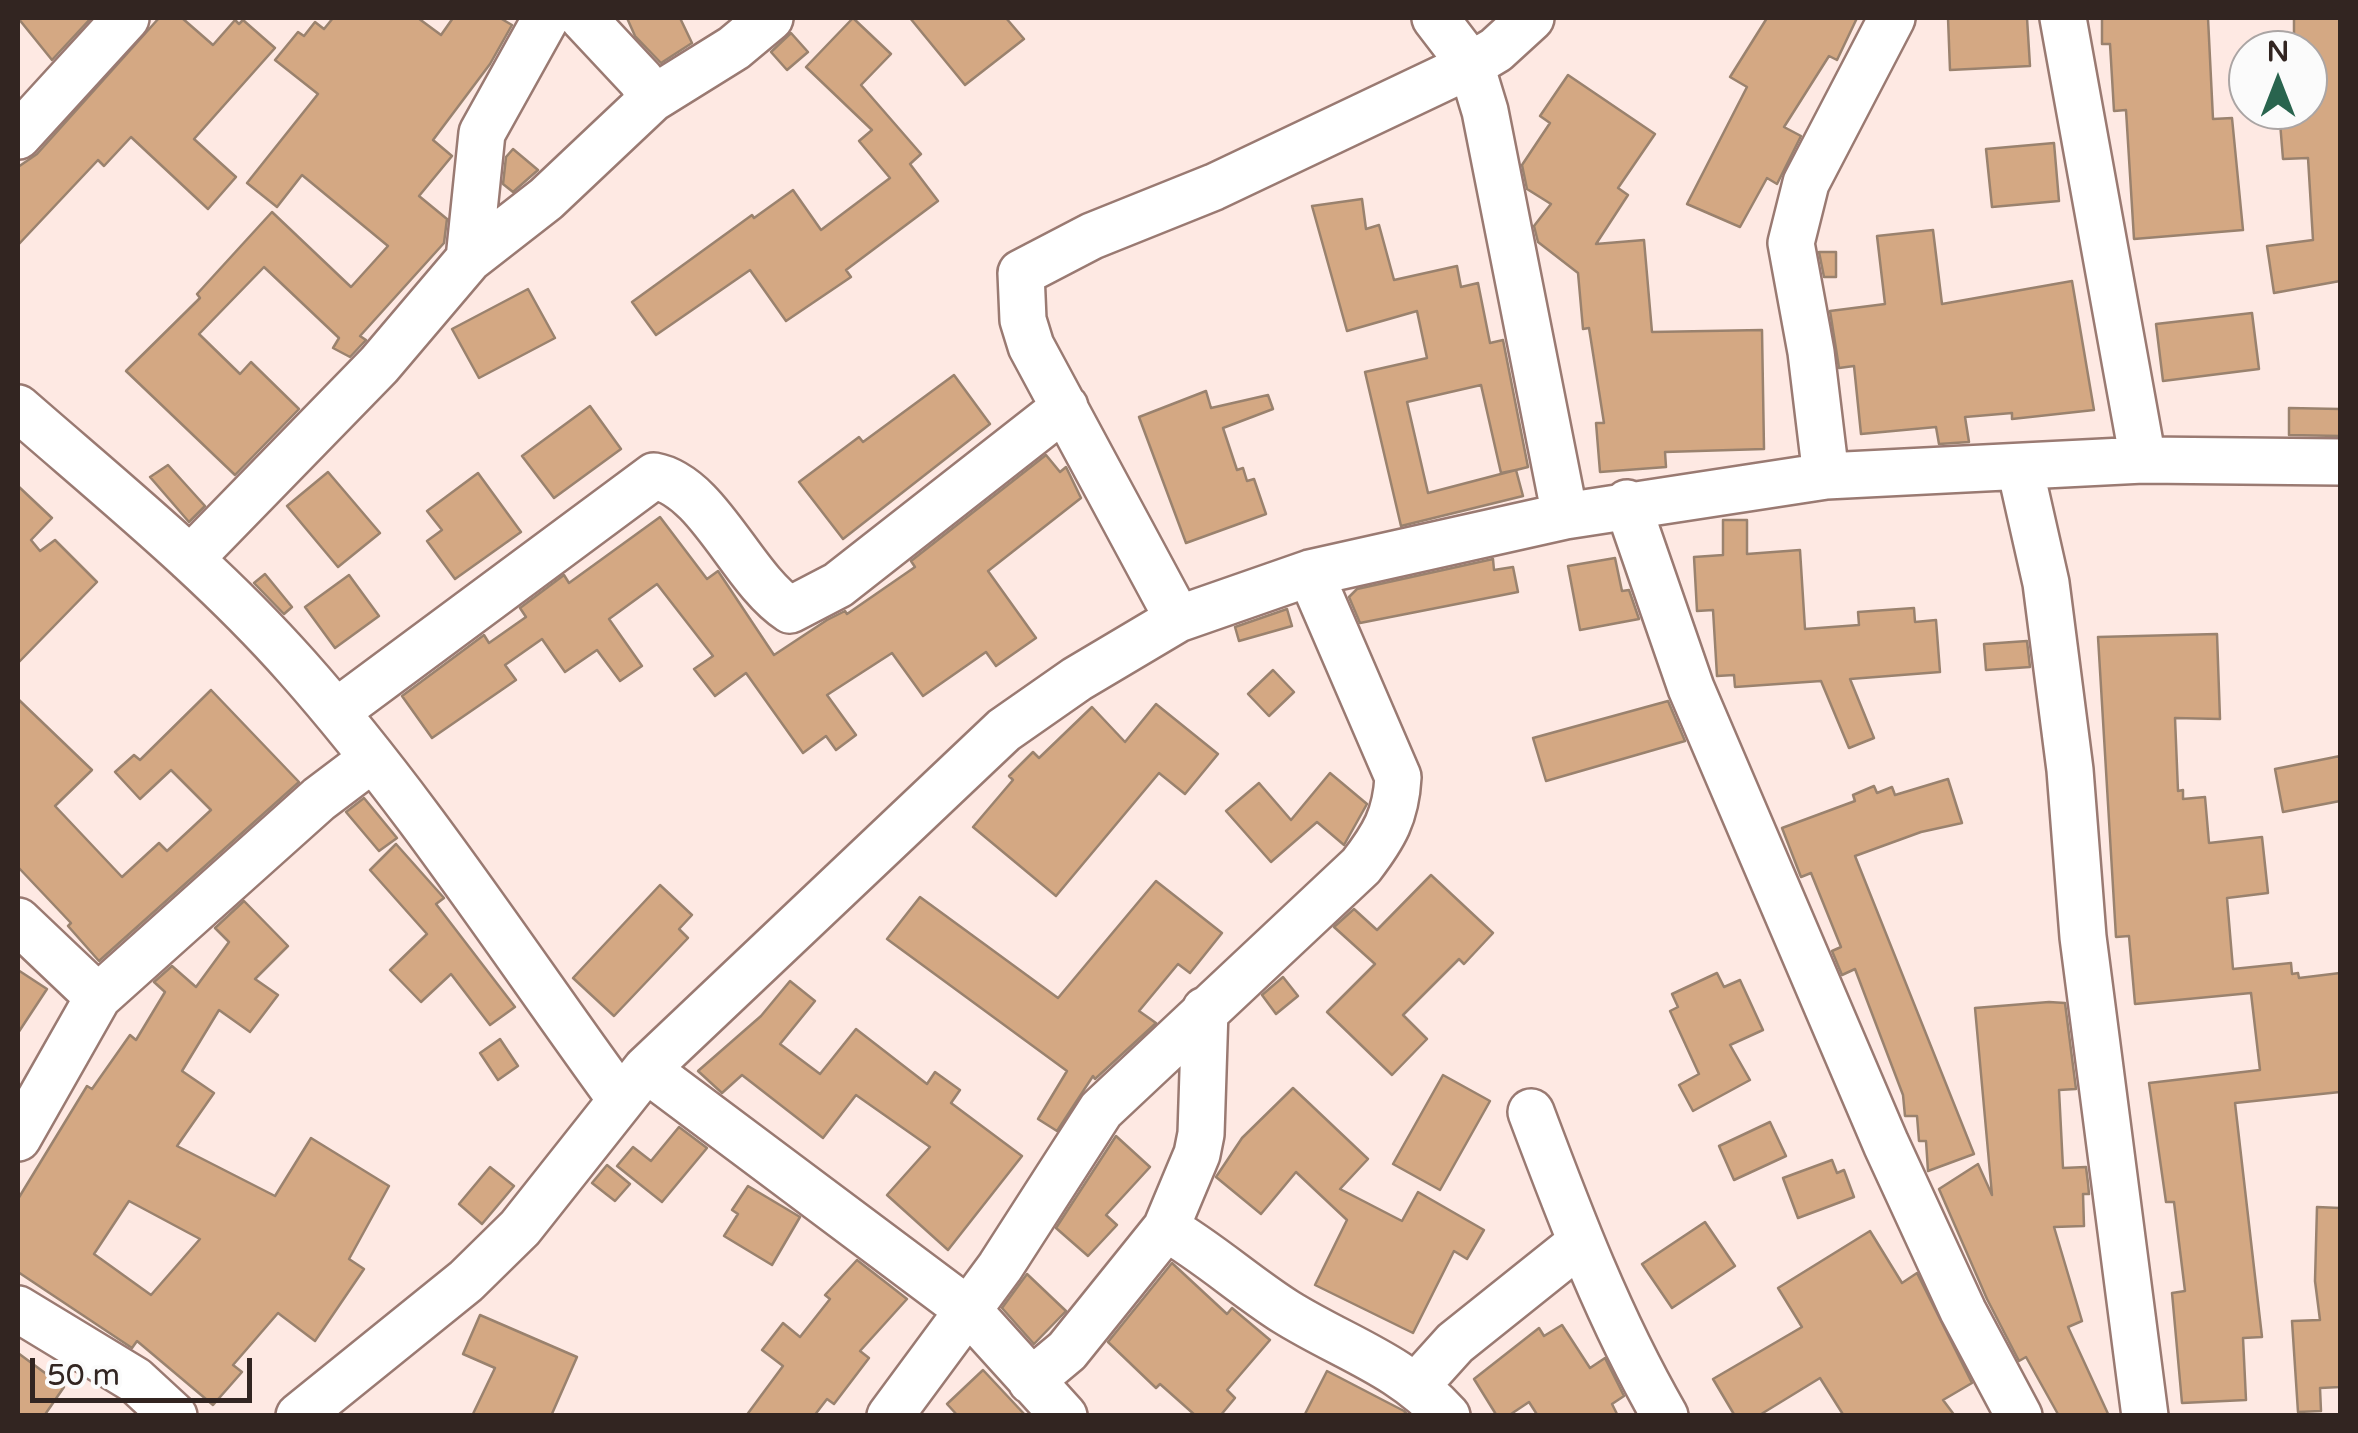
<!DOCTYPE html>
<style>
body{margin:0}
#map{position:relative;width:2358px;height:1433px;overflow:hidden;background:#fee9e3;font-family:"Varela Round",sans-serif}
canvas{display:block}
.frame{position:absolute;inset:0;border:20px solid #322521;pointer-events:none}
.north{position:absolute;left:2228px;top:30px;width:100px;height:100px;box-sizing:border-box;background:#fbfbfb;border:2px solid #aba5a4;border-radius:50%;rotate:0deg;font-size:28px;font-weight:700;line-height:40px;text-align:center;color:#322521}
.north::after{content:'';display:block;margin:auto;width:35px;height:45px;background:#29644e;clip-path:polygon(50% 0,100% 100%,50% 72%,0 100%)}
.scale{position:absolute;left:30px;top:1358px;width:222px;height:45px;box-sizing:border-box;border:5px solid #322521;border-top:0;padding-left:12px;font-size:30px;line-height:35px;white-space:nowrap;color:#322521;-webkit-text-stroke:8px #fbfbfb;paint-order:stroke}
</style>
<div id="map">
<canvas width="2358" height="1433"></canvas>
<div class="frame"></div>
<div class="north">N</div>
<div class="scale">50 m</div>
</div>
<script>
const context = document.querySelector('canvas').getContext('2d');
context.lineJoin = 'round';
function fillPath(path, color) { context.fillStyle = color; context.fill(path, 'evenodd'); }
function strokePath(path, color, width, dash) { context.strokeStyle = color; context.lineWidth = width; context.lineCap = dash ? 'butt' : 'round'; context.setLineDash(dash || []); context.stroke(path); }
const building = new Path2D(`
 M18,18H91L52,60Z
 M159,18H182L213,45L235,20L239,24L243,20L275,48L194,139L236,177L208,209L131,137L104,166L98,160L18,245V167L37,154Z
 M333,18H418L441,35L453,18H500L512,25L490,64L433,140L452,156L419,196L447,219L444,243L360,336L366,340L350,357L333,348L339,338L264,267L199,334L240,374L251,362L299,409L235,475L126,371L200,298L197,294L272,212L351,287L388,246L302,175L277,207L247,183L318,94L275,60L298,32L304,36L315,22L324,29Z
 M627,18H680L692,43L661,63L635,36Z
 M853,18L891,54L861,85L921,154L910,164L938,201L846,270L851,277L786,321L750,270L656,335L632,302L752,215L754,218L793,190L821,230L890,178L859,141L872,130L806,67Z
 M910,18H1006L1024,39L965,85Z
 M1767,18H1857L1837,60L1829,56L1784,127L1801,136L1777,184L1767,178L1740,227L1687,204L1747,87L1730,77Z
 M1948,18H2027L2030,66L1950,70Z
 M2102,18H2208L2213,119L2232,118L2243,230L2134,239L2126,110L2114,111L2110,44H2102Z
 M2294,18H2340V281L2274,293L2267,246L2313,240L2308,158L2283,159L2279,110H2308V50H2294Z
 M791,33L808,52L787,70L771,52Z
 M1568,75L1655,134L1618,188L1628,195L1596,244L1644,240L1652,332L1762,330L1764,449L1665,452L1666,467L1600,472L1596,423H1604L1589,328L1583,329L1578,273L1538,242L1534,226L1551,204L1527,189L1522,165L1550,123L1540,116Z
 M2054,143L2059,201L1992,207L1986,149Z
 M513,149L538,170L513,192L503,184L506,157Z
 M1362,199L1366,229L1379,225L1394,280L1457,266L1461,287L1478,283L1490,343L1503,340L1528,467L1516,470L1523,496L1401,526L1365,372L1427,358L1417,311L1347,331L1312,206ZM1481,385L1501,473L1516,470L1428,493L1407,402Z
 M1933,230L1942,304L2072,281L2094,410L2012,419V413L1965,417L1969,442L1939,444L1936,427L1861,434L1854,366L1839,368L1830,311L1885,304L1877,236Z
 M1819,252H1836V277H1824Z
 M528,289L555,338L479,378L452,329Z
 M2252,313L2259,369L2163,381L2156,324Z
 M954,375L990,424L843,539L799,482L859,437L863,442Z
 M1206,391L1211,408L1268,395L1273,409L1223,428L1237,470L1243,468L1247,481L1254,479L1266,514L1186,543L1139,417Z
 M590,406L621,449L554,498L522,456Z
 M2289,408L2340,409V436L2289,435Z
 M1046,455L1060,472L1066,467L1081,498L988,571L1036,638L996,666L986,652L923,696L892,653L827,695L856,735L836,750L826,736L803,753L746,673L715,696L694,669L713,656L657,584L609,619L642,666L620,681L597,650L565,672L542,639L505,665L516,680L432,738L402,696L484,635L489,643L526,617L520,608L564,575L569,583L660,517L707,579L718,571L774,655L827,620L845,611L847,614L915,567L911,561Z
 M168,465L205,506L189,522L150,477Z
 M328,472L380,533L338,567L287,506Z
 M478,473L521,532L455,579L427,541L442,530L427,511Z
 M18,486L52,518L31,540L40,551L55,540L97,582L18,663Z
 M1723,520H1747V554L1800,550L1805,629L1859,625L1858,612L1914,608L1915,622L1936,620L1940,672L1850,679L1874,738L1849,748L1821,681L1735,687L1734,675L1717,676L1713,610L1697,611L1694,557L1723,555Z
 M1615,558L1622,591L1629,590L1639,619L1580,630L1568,566Z
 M1493,559L1494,570L1513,567L1518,592L1360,623L1349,597L1357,589Z
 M265,574L292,607L284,614L254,583Z
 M349,575L379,616L335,648L305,607Z
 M1287,609L1292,626L1239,641L1235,627Z
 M2217,634L2220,719L2175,718L2178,791L2183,790V799L2205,797L2209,843L2262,837L2268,893L2227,898L2233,969L2291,963L2292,974L2298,973L2299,978L2340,973V1092L2235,1103L2262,1337L2243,1338L2246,1400L2182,1403L2172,1293L2185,1291L2174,1202H2166L2149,1083L2260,1070L2251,993L2135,1004L2129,936L2116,937L2098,637Z
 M2027,641L2030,667L1986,670L1984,644Z
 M1273,670L1294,692L1269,716L1248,694Z
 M211,690L299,782L99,961L68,926L71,923L18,867V699L92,770L55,806L122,877L159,843L167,851L211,810L171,770L140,799L115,772L134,755L140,760Z
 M1668,701L1685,741L1546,781L1533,738Z
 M1156,704L1218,754L1185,794L1159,773L1056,896L973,827L1013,780L1009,776L1033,752L1039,758L1092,707L1125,742Z
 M2340,756V801L2283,812L2275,769Z
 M1330,773L1367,804L1344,845L1317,822L1271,862L1226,811L1259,783L1291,820Z
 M1948,779L1962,823L1921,832L1855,856L1974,1154L1928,1171L1926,1141H1919L1917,1116H1905L1903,1095L1855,969L1842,975L1832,951L1841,947L1811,873L1801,877L1782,828L1855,801L1853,795L1874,786L1877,793L1892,787L1895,795Z
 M364,798L397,838L379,851L346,812Z
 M396,844L444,898L436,904L515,1007L490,1025L451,974L421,1002L390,970L427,934L370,870Z
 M1431,875L1493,933L1464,964L1459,959L1403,1015L1427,1039L1392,1075L1327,1012L1375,964L1334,927L1354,909L1377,930Z
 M1156,881L1222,933L1190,973L1178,964L1139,1011L1156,1023L1095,1079L1093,1076L1057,1131L1038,1119L1067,1071L887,939L920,897L1058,998Z
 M660,885L692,915L679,929L688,938L614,1016L573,978Z
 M244,901L288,946L255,979L278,995L250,1032L219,1010L182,1071L214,1093L177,1146L275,1196L311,1138L389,1186L349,1259L364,1269L315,1341L278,1313L233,1365L242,1372L213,1405L137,1341L132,1348L18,1272V1199L87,1086L92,1089L130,1035L136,1040L165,992L154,982L172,966L196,987L229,942L215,928ZM129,1201L200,1239L151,1295L94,1254Z
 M18,970L47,989L18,1033Z
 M1717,973L1724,987L1740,980L1763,1030L1730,1045L1750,1080L1693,1111L1679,1085L1699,1074L1670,1011L1678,1007L1672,994Z
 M1283,977L1298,996L1276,1014L1262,995Z
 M790,981L815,1001L780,1044L820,1074L856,1029L927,1084L935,1072L960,1090L951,1103L1022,1156L948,1250L887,1195L930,1147L856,1095L823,1138L742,1075L722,1093L698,1071L761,1016Z
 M2049,1002L2065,1003L2076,1089L2059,1090L2063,1168L2086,1167L2088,1183L2089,1194H2083L2084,1226L2054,1227L2082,1321L2068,1327L2109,1416H2059L2026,1357L2019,1361L1987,1299L1939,1189L1978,1164L1992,1195L1975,1008Z
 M500,1039L518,1066L498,1080L480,1053Z
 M1443,1075L1490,1101L1440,1190L1393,1164Z
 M1293,1088L1368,1159L1340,1189L1402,1221L1418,1192L1484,1230L1467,1259L1454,1251L1413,1333L1315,1285L1347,1220L1296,1172L1261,1214L1216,1177L1242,1138Z
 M1770,1122L1786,1156L1734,1180L1719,1146Z
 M679,1127L707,1148L662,1202L617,1166L633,1147L651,1161Z
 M1116,1136L1150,1167L1106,1215L1117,1225L1088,1256L1056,1228Z
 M1832,1160L1837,1173L1844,1170L1854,1197L1798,1218L1783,1178Z
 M607,1165L630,1184L615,1201L592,1183Z
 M490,1167L514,1186L482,1224L459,1204Z
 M748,1186L800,1217L772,1265L724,1236L738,1214L732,1210Z
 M2317,1207L2340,1208V1387L2320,1388L2321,1411L2298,1412L2292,1321L2320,1320L2315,1281Z
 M1705,1222L1735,1266L1672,1308L1642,1264Z
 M1870,1231L1902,1283L1917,1273L1972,1383L1943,1400L1955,1416H1844L1820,1378L1758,1416H1735L1713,1379L1802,1327L1778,1288Z
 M857,1260L907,1299L860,1351L869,1358L834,1404L827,1399L814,1416H746L783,1366L762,1350L783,1323L800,1337L830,1299L825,1295Z
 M1172,1263L1227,1314L1232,1308L1270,1340L1227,1390L1235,1398L1220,1416H1196L1160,1384L1156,1388L1108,1342Z
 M1027,1274L1066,1311L1034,1344L1002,1308Z
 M480,1315L577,1357L551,1416H472L495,1368L463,1354Z
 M1562,1325L1590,1368L1605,1358L1624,1396L1612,1404L1618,1416H1538L1529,1402L1508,1416H1497L1474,1379L1539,1328L1544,1336Z
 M18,1353L64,1387L44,1416H18Z
 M983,1370L1026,1416H958L947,1404Z
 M1327,1371L1404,1411L1409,1416H1304Z`);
fillPath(building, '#d4a883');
strokePath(building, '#9a826e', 2.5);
const minor = new Path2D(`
 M583,18L641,80L652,99
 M1435,18L1471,65L1485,111L1565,516
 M2063,18L2143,460
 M18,136L126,18
 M469,259L482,133L546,18
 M18,408C113,491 213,572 297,667C416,801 515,955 621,1100
 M2020,468L2046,583L2070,770L2083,937L2145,1416
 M1826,476L1811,352L1791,243L1806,183L1892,18
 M1627,503L1691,688L1886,1144L1963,1311L2019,1416
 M190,559L379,365L469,259L546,199L652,99L734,48L770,18
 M1178,619L1031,346L1023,320L1021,273L1092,236L1214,187L1471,65L1496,50L1531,18
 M336,712L654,476C709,486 742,579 790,610L838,585L1065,407
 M18,921L98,997
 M646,1069L968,1310L1064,1416
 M1531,1112C1570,1216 1609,1319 1665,1416
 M18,1138L98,997L319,799L372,759
 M1166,1228L1197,1154L1201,1134L1205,1010
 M18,1309L135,1380L174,1416
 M1031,1381L1067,1351L1166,1228C1209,1253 1245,1286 1286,1312C1344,1348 1400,1364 1447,1416
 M1418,1384L1455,1343L1580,1243
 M299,1416L466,1281L520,1228L646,1069L1004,730L1077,679L1178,619L1310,573L1565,516L1826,476L2143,460L2340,462
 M890,1416L1000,1267L1101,1110L1361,866C1384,836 1396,816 1398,777L1310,573`);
strokePath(minor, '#9a7a72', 50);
strokePath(minor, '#fff', 45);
</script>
